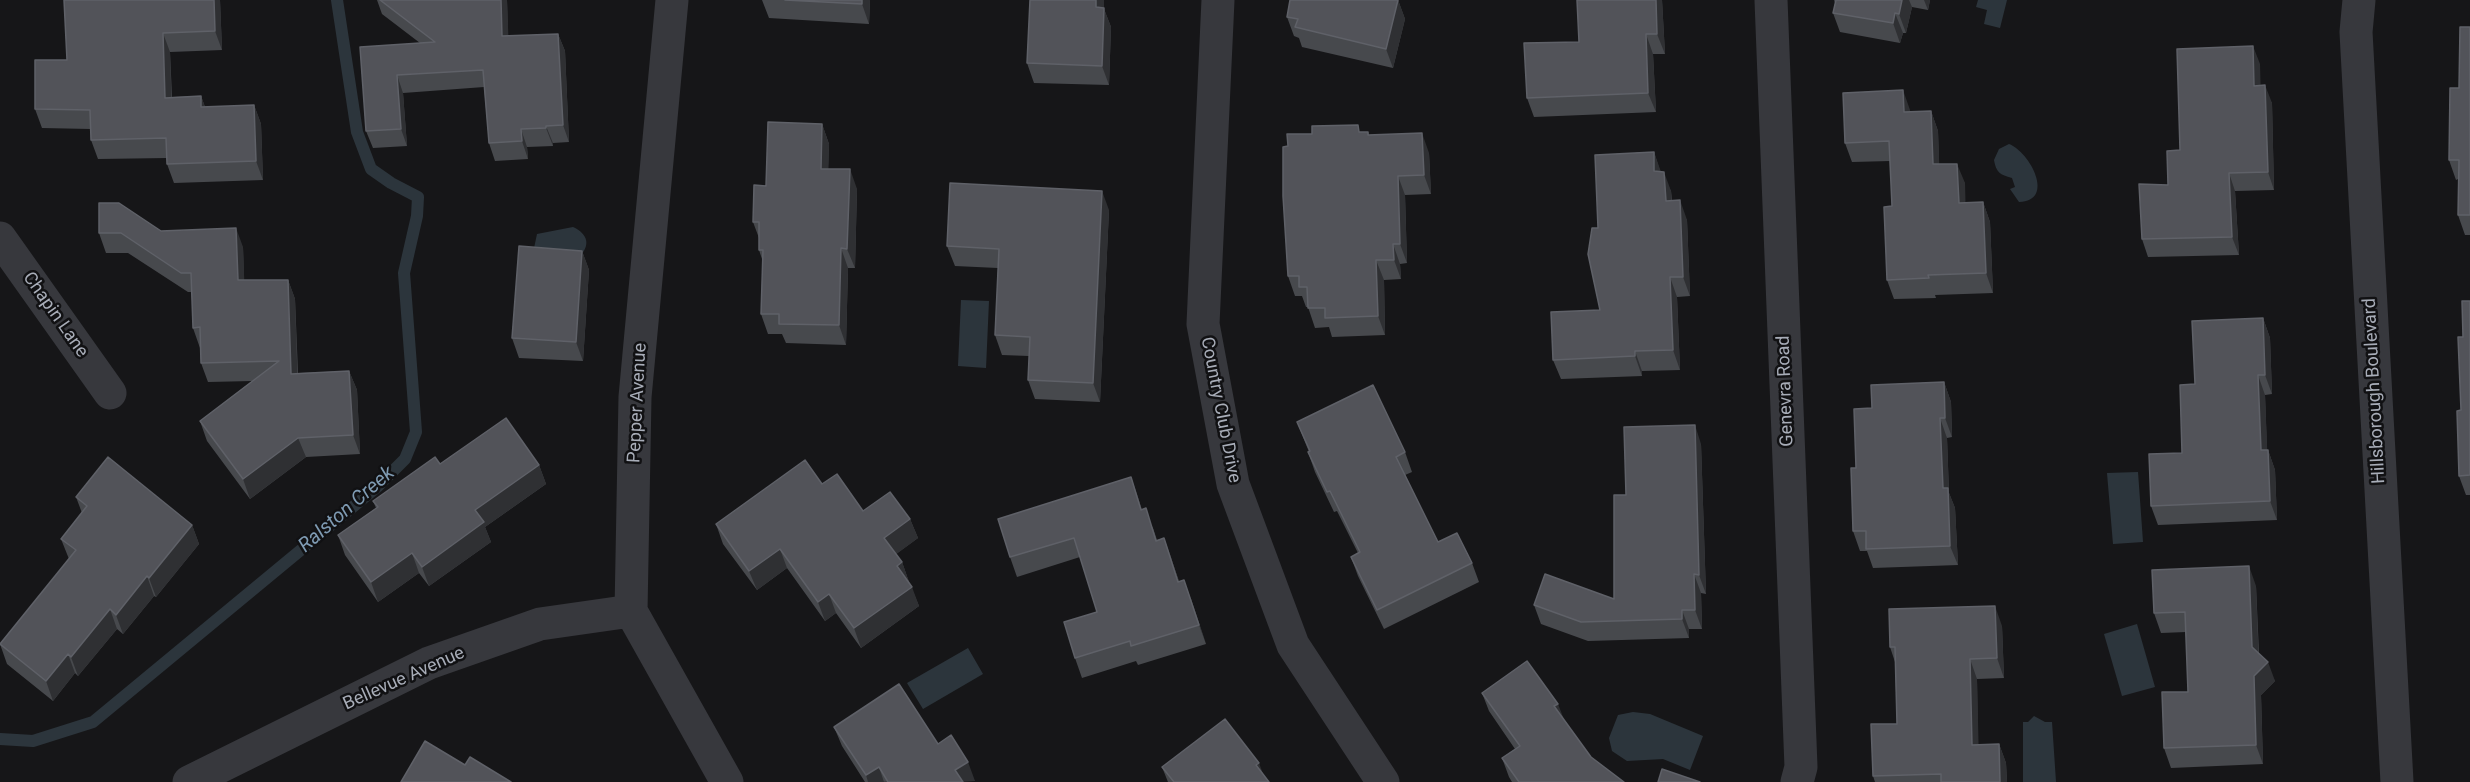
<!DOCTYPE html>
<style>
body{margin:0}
canvas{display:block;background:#161618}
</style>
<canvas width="2470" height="782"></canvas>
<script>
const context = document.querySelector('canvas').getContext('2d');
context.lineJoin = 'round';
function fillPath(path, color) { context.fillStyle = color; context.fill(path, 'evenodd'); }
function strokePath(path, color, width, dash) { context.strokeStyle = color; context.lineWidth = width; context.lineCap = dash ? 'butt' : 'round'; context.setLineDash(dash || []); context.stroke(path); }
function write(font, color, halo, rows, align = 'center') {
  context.font = font + ' Roboto,sans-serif'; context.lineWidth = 5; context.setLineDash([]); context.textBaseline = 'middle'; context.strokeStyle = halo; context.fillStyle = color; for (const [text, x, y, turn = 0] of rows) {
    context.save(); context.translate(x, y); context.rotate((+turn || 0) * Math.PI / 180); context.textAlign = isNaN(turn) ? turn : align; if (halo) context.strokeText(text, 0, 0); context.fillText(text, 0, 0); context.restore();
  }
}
fillPath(new Path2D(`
 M1978,0H2007L2000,28L1984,24L1987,10L1976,7Z
 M2009,144C2030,152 2056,201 2019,202L2010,189L2015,187L2012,178C2000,175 1996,172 1994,160L1999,149Z
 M573,227C588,234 591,245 579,257L533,253L537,234Z
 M961,300L989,301L986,368L958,366Z
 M2138,472L2143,542L2113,544L2107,473Z
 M2137,624L2155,687L2122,696L2104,634Z
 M968,648L983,674L923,709L907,683Z
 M1633,712L1650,714L1703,736L1690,770L1663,759L1627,761L1612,751L1609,738L1618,715Z
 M2034,716L2045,722H2052L2056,782H2023V722H2028Z`), '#2c353c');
strokePath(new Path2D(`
 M0,739L33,741L93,722L377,487L405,459L416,432L404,273L417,216L418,197L391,183L371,169L357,132L337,0`), '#2c353c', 12);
strokePath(new Path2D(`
 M672,0L635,397L631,611L727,782
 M1218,0L1203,324L1233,484L1293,645L1383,782
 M1771,0L1801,767L1797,782
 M2359,0L2356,32L2397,782
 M0,238L110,393
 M189,782L429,663L540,624L631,611`), '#37383d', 33);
fillPath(new Path2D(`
 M64,0H220L222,50L170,52L172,97L201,96L205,107L254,105L261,124L263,180L174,183L167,164V158L98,159L91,140V129L42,128L35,109L67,60Z
 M377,0H507L508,36L558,34L565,51L569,142L553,143V146L527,147L528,159L495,161L489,143L484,87L403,93L407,146L373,148L366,131L360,47L420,43L382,14Z
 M762,0H870L869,24L769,18Z
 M1030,0H1104V9L1111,27L1109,85L1034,83L1027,63Z
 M1398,0L1405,19L1393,68L1302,47L1299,38L1294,36L1287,17Z
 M1662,0L1665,54H1653L1656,112L1534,117L1527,98Z
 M1834,0H1930L1928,10L1912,7L1906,33H1903L1900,43L1840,32L1833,13L1835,3Z
 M2470,27V235H2465L2458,215V179L2456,180L2449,160L2459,88Z
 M2260,64V86L2272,103L2274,190L2235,191L2239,255L2148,257L2142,239L2168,185L2180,150Z
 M1910,110V112L1931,111L1938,131L1939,164L1965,183V203L1983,202L1990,222L1993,293L1935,295L1936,298L1894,299L1887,280L1892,206L1890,161L1852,162L1845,143Z
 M822,124L829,144L828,169L857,189L855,268H848L846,345L786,343L782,334H768L761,314L763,262L759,250V238L753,222L766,186Z
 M1361,132H1368L1369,135L1429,153L1431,194L1405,195L1407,263L1400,264L1401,279L1384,280L1385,335L1332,337L1329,327L1315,328L1308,307H1306L1302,296H1295L1288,276V146Z
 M1654,152L1660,171L1671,191L1672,200L1687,220L1690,296L1677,297L1680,370L1642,371V376L1561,379L1553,360L1600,310L1598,228Z
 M1109,210L1100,402L1035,399L1028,380L1029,356L1002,355L995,335L998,268L955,266L947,246Z
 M161,231L243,247L244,280H288L295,299L298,373L349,371L357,390L360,454L306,457L250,499L207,441L200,421L252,381L208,382L201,363L200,348L193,328L192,292H188L128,253H106L99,233Z
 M582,251L589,270L583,361L519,358L512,338Z
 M2470,301V495H2466L2459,476L2463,337Z
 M2263,318L2270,338L2272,394L2265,395L2267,450H2268L2275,470L2277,520L2158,525L2151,506L2182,453L2195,384Z
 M1944,382L1951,402L1952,437L1947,438L1949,493L1955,508L1958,565L1873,568L1867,551H1860L1853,531L1856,468L1872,408Z
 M1297,422L1405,452L1412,472L1405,475L1438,542L1472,563L1479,582L1384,629L1358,576L1351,557L1358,553L1337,511L1334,512L1315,472L1308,452H1309Z
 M1701,444L1706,594L1701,593L1702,629H1689V638L1588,641L1541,624L1534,605L1614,599L1626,495Z
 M440,464L539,465L546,484L485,527L491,542L429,586L419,573L378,602L345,555L338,535L376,508L373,501Z
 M1131,477L1142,510L1153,528L1157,540L1164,538L1179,581L1191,599L1206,644L1138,665L1136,661L1082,678L1075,658L1097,612L1080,557L1017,577L1010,557Z
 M822,484L863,511L910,519L918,538L896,554L902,562L909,582L919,606L861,648L836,613L825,621L787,568L757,590L723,544L716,524Z
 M76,497L192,525L199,544L156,597L154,596L123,634L117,629L78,676L75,673L53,701L7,664L0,644L69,559L61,539L82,513Z
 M2256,586L2259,653L2275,681L2261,695L2263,764L2171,768L2164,748L2188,692L2186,632L2161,633L2154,613Z
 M2002,626L2004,678L1977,679L1978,744H1999L2006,763L2007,782H1875L1873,776L1897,724L1895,662L1890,647Z
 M1482,693L1563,718L1591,757L1624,782H1512L1509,777L1502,758L1515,749L1489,711Z
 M834,727L938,744L975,781L865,782L842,746Z
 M1162,767L1263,774L1269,782H1168Z`), '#47494d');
fillPath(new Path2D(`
 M214,0H220L222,50L215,31Z
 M501,0H507L509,53L502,36Z
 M862,0H870L869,24L862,4Z
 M1096,0H1104V9L1111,27L1109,85L1102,66L1096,7Z
 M1398,0L1405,19L1393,68L1386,49Z
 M1656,0H1662L1665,54L1657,34Z
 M1902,0H1909L1912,7L1906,33L1899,14Z
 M1924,0H1930L1928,10Z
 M1895,13L1903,33L1900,43L1893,23Z
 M163,33L170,52L172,117L165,98Z
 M558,34L565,51L569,142L563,125Z
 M1646,34L1653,54L1656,112L1648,93Z
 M2253,46L2260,64L2261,103L2254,86Z
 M397,75L403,93L407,146L401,129Z
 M2265,85L2272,103L2274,190L2268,172Z
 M1903,90L1910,110L1911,132L1904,112Z
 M201,96L208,115L201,107Z
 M254,105L261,124L263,180L256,161Z
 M1931,111L1938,131L1940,184L1933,164Z
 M822,124L829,144L828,188L821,169Z
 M546,126L553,143V146L546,128Z
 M521,129L527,147L528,159L522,141Z
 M1422,133L1429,153L1431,194L1424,175Z
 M1654,152L1661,172L1654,171Z
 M1957,164L1965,183L1966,223L1959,203Z
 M850,169L857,189L855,268L847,249Z
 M1664,172L1671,191L1673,220L1666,201Z
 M2229,173L2235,191L2239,255L2232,237Z
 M1398,176L1405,195L1407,263L1400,244Z
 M1102,191L1109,210L1100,402L1093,383Z
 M1680,200L1687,220L1690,296L1683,277Z
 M1983,202L1990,222L1993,293L1986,273Z
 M236,228L243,247L245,300L238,280Z
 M1393,244L1400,264L1401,279L1394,260Z
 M841,248L848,268L846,345L839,325Z
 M582,251L589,270L583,361L576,342Z
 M1376,260L1384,280L1385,335L1378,316Z
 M1670,277L1677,297L1680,370L1673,350Z
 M288,280L295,299L298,393L291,374Z
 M2263,318L2270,338L2272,394L2265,375Z
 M1635,351L1642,371V376L1635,356Z
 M349,371L357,390L360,454L353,435Z
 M2258,375L2265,395L2268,470L2261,450Z
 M1944,382L1951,402L1952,437L1945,418Z
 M1940,418L1947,438L1949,493L1955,508L1958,565L1950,546L1943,488Z
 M1695,425L1701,444L1706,594L1699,575Z
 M298,438L306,457L250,499L243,479Z
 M2268,450L2275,470L2277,520L2270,501Z
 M539,465L546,484L485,527L491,542L429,586L422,567L475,510Z
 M1131,477L1138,497L1148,530L1141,510Z
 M910,519L918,538L891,558L884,538Z
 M192,525L199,544L156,597L149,578Z
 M1164,538L1171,557L1185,601L1178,582Z
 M780,549L787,568L757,590L749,571Z
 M412,553L419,573L378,602L371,582Z
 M902,562L909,582L904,585L897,566Z
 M2249,566L2256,586L2259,666L2252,647Z
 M1694,574L1701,593L1702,629L1695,610Z
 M147,576L154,596L123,634L116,615Z
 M1184,580L1191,599L1206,644L1199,625Z
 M912,587L919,606L861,648L854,628Z
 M829,594L836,613L825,621L818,602Z
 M1995,606L2002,626L2004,678L1997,658Z
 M110,609L117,629L78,676L71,657Z
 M1682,610L1689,629V638L1682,619Z
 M68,654L75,673L53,701L46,681Z
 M1970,659L1977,679L1979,764L1972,745Z
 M2268,662L2275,681L2261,695L2263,764L2256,745L2254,676Z
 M1558,704L1565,722L1554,706Z
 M1999,744L2006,763L2007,782H2000Z
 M968,762L975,781L959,782L955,770Z
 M1259,763L1266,782L1256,765Z
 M879,767L884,782H868L866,775Z`), '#2f3033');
const building = new Path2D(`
 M64,0H214L215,31L163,33L165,98L201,96V107L254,105L256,161L167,164L166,138L91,140L90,110L35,109V60H67Z
 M380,0H501L502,36L558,34L563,125L546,126V128L521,129L522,141L489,143L483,70L397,75L401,129L366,131L360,47L435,42Z
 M785,0H862V4Z
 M1030,0H1096V7L1104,8L1102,66L1027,63Z
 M1290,0H1398L1386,49L1295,27L1298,19L1287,17Z
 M1577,0H1656L1657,34H1646L1648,93L1527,98L1524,43L1579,42Z
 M1836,0H1902L1899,14L1895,13L1893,23L1833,13Z
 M2460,27H2470V215H2458L2459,160H2449L2450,88H2459Z
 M2253,46L2254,86L2265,85L2268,172L2229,173L2232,237L2142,239L2139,184L2168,185L2167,151L2180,150L2177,49Z
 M1903,90L1904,112L1931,111L1933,164H1957L1959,203L1983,202L1986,273L1928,275L1929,278L1887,280L1884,207L1892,206L1889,141L1845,143L1843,93Z
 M768,122L822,124L821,169H850L847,249L841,248L839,325L779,324V314H761L763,250H759V222H753L754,185L766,186Z
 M1358,125L1359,132H1368V135L1422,133L1424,175L1398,176L1400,244H1393L1394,260H1376L1378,316L1325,318V308H1308L1307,287H1299V276H1288L1283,196V147L1288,146L1287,134H1312V126Z
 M1654,152V171L1664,172L1666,201L1680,200L1683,277H1670L1673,350L1635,351V356L1553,360L1551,312L1600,310L1588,254L1592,228H1598L1595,155Z
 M950,183L1102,191L1093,383L1028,380L1030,337L995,335L999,249L947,246Z
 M99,203H119L161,231L236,228L238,280H288L291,374L349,371L353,435L298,438L243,479L200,421L279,361L201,363L200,327L193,328L191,273H181L121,233H99Z
 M519,246L582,251L576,342L512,338Z
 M2462,301H2470V475L2459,476L2457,411L2461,410L2458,337H2463Z
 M2263,318L2265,375H2258L2261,450H2268L2270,501L2151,506L2149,454L2182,453L2180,385L2195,384L2192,321Z
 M1944,382L1945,418H1940L1943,488H1948L1950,546L1866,549V531H1853L1851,468H1856L1854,409L1872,408L1871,385Z
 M1373,385L1405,452L1396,457L1438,542L1457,533L1472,563L1377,610L1351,557L1360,552L1330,491L1327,492L1308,452L1310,451L1297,422Z
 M506,418L539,465L475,510L484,522L422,567L412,553L371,582L338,535L378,507L373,501L435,457L440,464Z
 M1695,425L1699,575L1694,574L1695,610H1682V619L1581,622L1534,605L1545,574L1614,599V495H1626L1624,427Z
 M108,457L192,525L149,578L147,576L116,615L110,609L71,657L68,654L46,681L0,644L76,550L61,539L87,506L76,497Z
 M805,460L822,484L837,474L863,511L890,492L910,519L884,538L902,562L897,566L912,587L854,628L829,594L818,602L780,549L749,571L716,524Z
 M1131,477L1141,510L1146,508L1156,541L1164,538L1178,582L1184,580L1199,625L1131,646L1130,641L1075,658L1064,622L1097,612L1074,538L1010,557L998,519Z
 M2249,566L2252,647L2268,662L2254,676L2256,745L2164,748L2162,692H2188L2185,612L2154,613L2152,570Z
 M1995,606L1997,658L1970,659L1972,745L1999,744L2000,782H1941V774L1873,776L1871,724H1897L1895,647H1890L1889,609Z
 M1527,661L1558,704L1554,706L1591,757L1624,782H1519L1502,758L1520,746L1482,693Z
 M899,684L938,744L951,735L968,762L955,770L963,782H888L879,767L866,775L834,727Z
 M1225,719L1259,763L1256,765L1269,782H1174L1162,767Z
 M425,741L465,765L470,757L511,782H401Z
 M1662,769L1700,782H1658Z`);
fillPath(building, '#525359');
strokePath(building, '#5f6168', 1.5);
write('18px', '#a8adb8', '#111113', [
 ["Chapin Lane",55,315,55],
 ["Genevra Road",1786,391,-92],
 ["Hillsborough Boulevard",2375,391,-93],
 ["Pepper Avenue",638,403,-87],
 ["Country Club Drive",1220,410,79],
 ["Bellevue Avenue",404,679,-24]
]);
write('italic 20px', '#7f9bb3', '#111113', [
 ["Ralston Creek",347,510,-41]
]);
</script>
